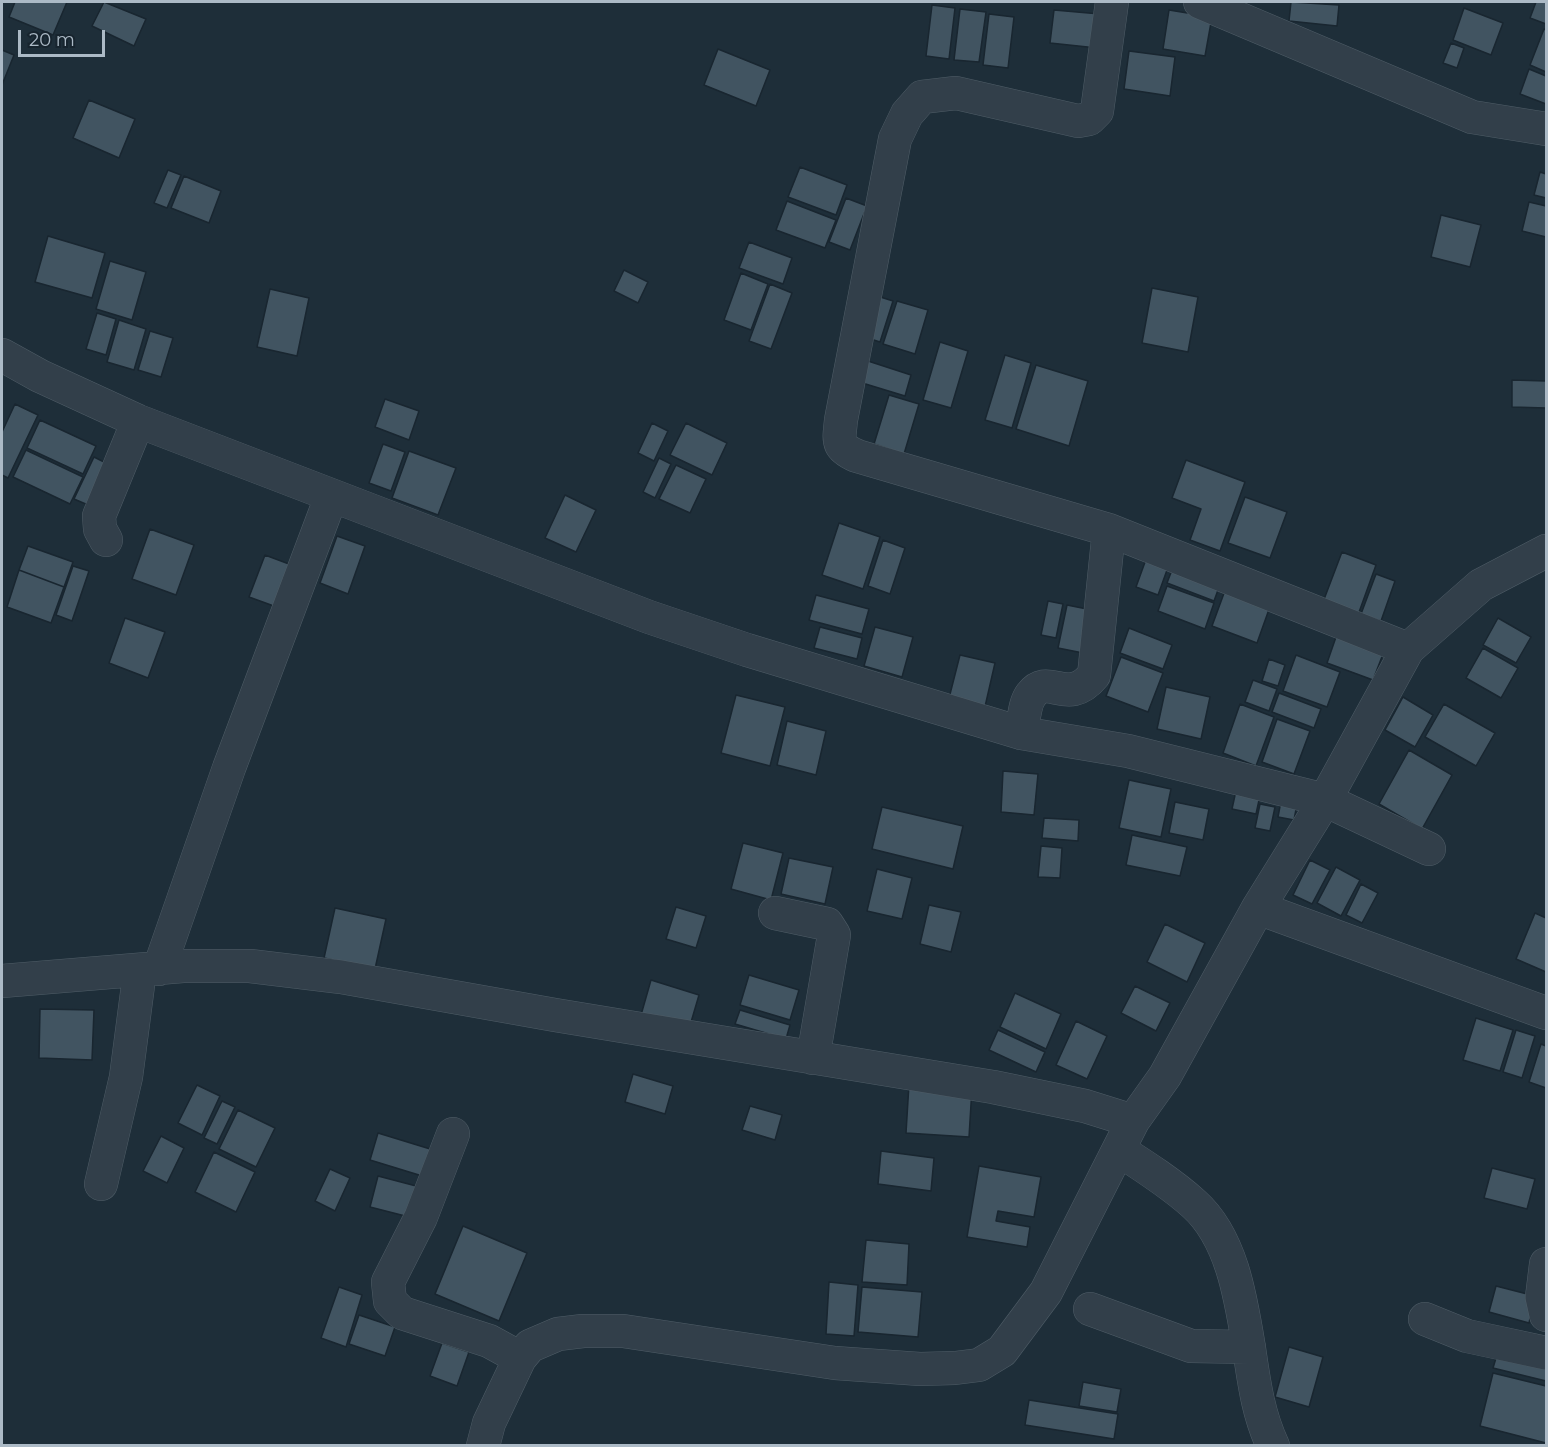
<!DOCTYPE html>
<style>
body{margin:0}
#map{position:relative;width:1548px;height:1447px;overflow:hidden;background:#1e2e39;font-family:Montserrat,sans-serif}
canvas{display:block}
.frame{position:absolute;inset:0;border:3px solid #acbac6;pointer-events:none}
.scale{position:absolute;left:18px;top:30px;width:87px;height:27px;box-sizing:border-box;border:3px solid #acbac6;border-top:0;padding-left:8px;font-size:18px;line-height:21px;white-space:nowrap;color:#acbac6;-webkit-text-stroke:4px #17242e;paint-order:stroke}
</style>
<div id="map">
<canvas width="1548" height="1447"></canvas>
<div class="frame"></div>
<div class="scale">20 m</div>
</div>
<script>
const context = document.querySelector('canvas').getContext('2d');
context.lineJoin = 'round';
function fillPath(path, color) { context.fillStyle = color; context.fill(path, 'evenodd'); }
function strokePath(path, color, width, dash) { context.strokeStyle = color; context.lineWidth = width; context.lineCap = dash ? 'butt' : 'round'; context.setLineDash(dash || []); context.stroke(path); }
const building = new Path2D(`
 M15,2H67L53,35L9,17Z
 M104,2L146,19L134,46L92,26Z
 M1291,2L1339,5L1337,26L1289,21Z
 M1536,2H1546V24L1530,18Z
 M932,5L955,8L949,59L926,56Z
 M1464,8L1503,23L1491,55L1453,40Z
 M960,9L986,12L979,62L954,60Z
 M1054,10L1100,14L1097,48L1050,43Z
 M1169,10L1212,17L1205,56L1163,49Z
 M989,14L1014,17L1008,68L983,65Z
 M1544,29L1546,30V72L1530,65Z
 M1451,43L1464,48L1457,68L1443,63Z
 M718,49L770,70L756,106L704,85Z
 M2,50L14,55L2,85Z
 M1129,51L1175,57L1170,96L1124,89Z
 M1529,69L1546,76V104L1520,94Z
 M89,100L135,119L119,158L73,138Z
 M800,167L847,185L836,215L788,197Z
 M168,170L181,175L167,208L154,203Z
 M1540,172L1546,174V198L1534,195Z
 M184,176L221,191L209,223L171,208Z
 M846,198L867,206L850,250L829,242Z
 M787,201L836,220L825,248L776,230Z
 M1529,202L1546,206V237L1522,231Z
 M1441,215L1481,225L1470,267L1431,257Z
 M48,236L105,253L92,298L35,282Z
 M749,242L792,258L783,284L739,268Z
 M110,261L146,272L132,320L96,309Z
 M624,270L648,282L638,303L614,291Z
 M741,273L768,284L751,330L724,320Z
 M770,284L792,293L771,349L749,341Z
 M1152,288L1198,297L1188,352L1142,343Z
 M270,289L309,298L297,356L257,347Z
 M871,294L893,301L880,342L858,335Z
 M897,301L928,310L915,354L883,344Z
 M97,313L116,319L106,355L86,349Z
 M119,320L146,329L134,370L107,362Z
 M150,331L173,338L161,377L138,370Z
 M940,342L968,351L951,408L923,400Z
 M1005,355L1031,363L1012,428L985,420Z
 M865,360L911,375L905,396L859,382Z
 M1036,365L1088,381L1069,446L1016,429Z
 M1512,380L1546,381V408L1512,407Z
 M889,395L919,404L904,454L874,444Z
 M385,399L419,411L409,440L375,427Z
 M15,404L38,415L8,478L2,475V432Z
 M40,420L96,446L83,474L27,448Z
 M652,423L668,431L654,461L638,453Z
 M686,423L727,443L712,475L670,455Z
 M383,444L405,452L391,491L369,483Z
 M26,450L83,477L70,504L13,477Z
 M409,451L456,468L438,515L392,498Z
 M94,457L114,467L95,508L74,499Z
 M659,458L671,464L655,498L643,492Z
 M1186,460L1245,482L1220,551L1190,540L1201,509L1172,498Z
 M676,465L706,479L690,513L659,499Z
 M565,495L596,510L576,552L545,538Z
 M1245,497L1287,512L1270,558L1228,543Z
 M839,523L880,537L863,589L822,575Z
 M150,529L194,545L176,595L132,579Z
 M337,536L365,546L348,594L320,583Z
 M883,540L905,548L890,594L868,586Z
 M28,546L73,562L64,587L19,570Z
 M1149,551L1171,559L1158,595L1136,587Z
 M1342,552L1376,565L1358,615L1323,602Z
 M265,555L297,567L282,609L249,597Z
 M1175,562L1222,579L1214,601L1167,583Z
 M73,566L89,571L72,621L56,615Z
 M19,570L64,587L51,623L7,607Z
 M1376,574L1395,581L1381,621L1361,614Z
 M1227,585L1272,601L1257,643L1212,626Z
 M1167,586L1214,603L1205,629L1158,611Z
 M816,595L869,609L862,634L809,620Z
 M1048,601L1063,604L1056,638L1041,635Z
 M1067,605L1097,611L1088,654L1058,648Z
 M125,618L165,632L148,678L109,663Z
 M1498,618L1531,637L1516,663L1483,645Z
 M820,627L862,638L857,659L814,648Z
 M875,627L913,637L902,677L864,666Z
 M1129,628L1172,645L1163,669L1120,653Z
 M1336,637L1383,654L1373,680L1327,663Z
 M1483,648L1518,668L1501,698L1466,678Z
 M960,655L995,663L984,711L948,702Z
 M1296,655L1340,672L1327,707L1283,691Z
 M1121,657L1163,673L1148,712L1106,696Z
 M1269,659L1285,665L1278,686L1262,681Z
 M1253,680L1277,689L1269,711L1245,702Z
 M1166,687L1210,697L1201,739L1157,729Z
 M1279,693L1321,709L1314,728L1272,712Z
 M736,695L785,707L770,766L721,753Z
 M1403,697L1433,715L1415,747L1385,730Z
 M1240,704L1274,717L1256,766L1223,753Z
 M1444,704L1495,733L1476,766L1425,737Z
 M1277,719L1310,731L1294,774L1262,762Z
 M787,721L826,731L816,775L777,765Z
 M1409,750L1452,775L1422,829L1379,804Z
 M1003,771L1038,774L1034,815L1001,812Z
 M1129,780L1171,789L1161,837L1119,828Z
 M1237,786L1261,791L1256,814L1232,809Z
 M1281,801L1297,804L1294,820L1278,817Z
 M1175,802L1209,809L1203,840L1169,833Z
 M1260,804L1275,807L1270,831L1255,828Z
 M882,807L963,826L953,869L872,849Z
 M1044,818L1079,820L1078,841L1042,838Z
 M1132,835L1187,847L1180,876L1126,865Z
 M743,843L783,853L771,900L731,889Z
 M1041,846L1062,848L1060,878L1038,877Z
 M789,858L833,867L825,904L781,894Z
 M1310,860L1330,870L1312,904L1293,895Z
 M1336,867L1360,880L1341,916L1317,903Z
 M877,869L912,878L902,919L867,911Z
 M1361,884L1378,893L1362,923L1346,915Z
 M929,905L961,912L951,952L920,944Z
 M676,907L706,916L696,948L666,939Z
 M335,908L386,919L375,969L324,958Z
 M1535,913L1546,918V972L1516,959Z
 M1165,924L1205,943L1187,982L1147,962Z
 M749,975L799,990L790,1020L740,1005Z
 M651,980L699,995L689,1029L641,1015Z
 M1135,986L1170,1003L1156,1031L1121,1013Z
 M1015,993L1061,1014L1046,1049L1000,1027Z
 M40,1009L94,1010L92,1060L39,1058Z
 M740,1010L790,1025L786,1039L735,1024Z
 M1476,1018L1513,1030L1500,1071L1463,1060Z
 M1076,1021L1107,1036L1087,1079L1056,1065Z
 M998,1030L1045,1052L1036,1072L989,1050Z
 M1516,1030L1535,1036L1522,1078L1503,1072Z
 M1541,1044L1546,1046V1088L1529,1082Z
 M633,1074L673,1086L665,1114L625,1102Z
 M909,1084L972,1088L969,1137L906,1133Z
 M197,1085L220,1096L202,1135L178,1123Z
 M222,1101L235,1107L217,1144L204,1138Z
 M750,1106L782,1115L775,1140L742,1130Z
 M238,1110L275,1128L256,1167L219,1149Z
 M378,1133L440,1152L432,1179L370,1160Z
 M161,1136L184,1148L167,1183L143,1171Z
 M881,1151L934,1158L931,1191L878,1184Z
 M214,1152L255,1172L236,1212L195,1192Z
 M979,1166L1041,1177L1034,1217L998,1211L996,1221L1030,1227L1027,1247L967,1237Z
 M1492,1168L1535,1179L1527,1209L1484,1198Z
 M330,1169L350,1178L335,1211L315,1201Z
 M378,1176L420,1187L413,1218L370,1207Z
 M463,1226L527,1253L499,1321L435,1294Z
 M866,1240L909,1244L907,1285L862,1282Z
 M829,1282L858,1285L854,1336L826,1334Z
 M1496,1286L1535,1296L1529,1323L1489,1312Z
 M339,1287L362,1295L346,1347L321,1338Z
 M862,1287L922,1292L918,1337L858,1332Z
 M359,1315L395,1327L385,1356L349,1344Z
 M442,1343L469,1352L457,1386L430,1376Z
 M1289,1347L1323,1357L1309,1407L1275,1397Z
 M1499,1348L1546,1360V1381L1493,1368Z
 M1493,1373L1546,1386V1443L1480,1426Z
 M1083,1382L1121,1389L1117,1412L1079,1406Z
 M1029,1400L1118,1414L1114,1439L1025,1425Z`);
fillPath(building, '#415461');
strokePath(building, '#192630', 1.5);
const minor = new Path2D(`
 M1112,2L1097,111L1089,119L1078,121L956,93L922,97L907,114L895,139L841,420C839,441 836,447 857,456L1109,530L1408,649
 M1200,2L1472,117L1546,129
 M2,355L40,376L138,421L649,617L747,650L1021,733L1128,751L1325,800L1429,849
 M106,540L100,529L99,516L138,421
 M1021,733C1024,722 1024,704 1031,695C1049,671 1067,708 1094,675L1109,530
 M1258,908L1546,1013
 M775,913L827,924L834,935L813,1058
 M159,969L229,768L331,497
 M2,981L183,966H250L341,977L555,1015L993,1087L1085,1106L1133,1121
 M453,1134L421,1217L388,1282L390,1301L402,1313L489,1341L520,1358
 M1119,1150C1144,1166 1172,1184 1194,1204C1232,1238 1241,1299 1249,1348C1254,1382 1258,1414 1273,1446
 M101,1184L126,1077L140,970
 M1546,1264L1542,1297L1546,1315
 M1090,1309L1191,1346L1249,1347
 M1425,1319L1467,1336L1546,1353
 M483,1446L489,1423L520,1358L530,1346L558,1334L583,1331H623L835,1363L920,1369L955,1368L979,1365L1002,1351L1046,1292L1133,1121L1165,1076L1258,908L1325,800L1408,649L1481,585L1546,551`);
strokePath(minor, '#4f5d67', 34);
strokePath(minor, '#323f4a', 33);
</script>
